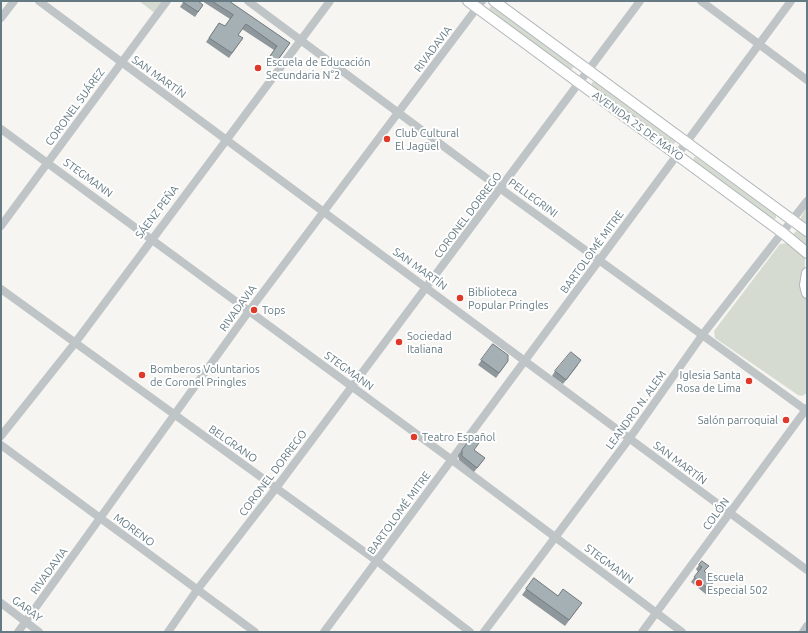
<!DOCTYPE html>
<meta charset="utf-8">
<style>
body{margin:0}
#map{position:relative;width:808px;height:633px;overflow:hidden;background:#f6f5f2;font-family:Ubuntu,sans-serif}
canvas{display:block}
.frame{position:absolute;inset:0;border:2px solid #657a83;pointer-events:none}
</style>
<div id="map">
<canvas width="808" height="633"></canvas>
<div class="frame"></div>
</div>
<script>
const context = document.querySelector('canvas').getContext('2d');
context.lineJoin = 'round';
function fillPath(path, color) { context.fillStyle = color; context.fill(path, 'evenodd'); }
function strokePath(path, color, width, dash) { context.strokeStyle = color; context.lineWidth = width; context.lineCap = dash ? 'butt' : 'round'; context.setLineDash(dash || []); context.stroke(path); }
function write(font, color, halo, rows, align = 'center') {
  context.font = font + ' Ubuntu,sans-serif'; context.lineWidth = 4; context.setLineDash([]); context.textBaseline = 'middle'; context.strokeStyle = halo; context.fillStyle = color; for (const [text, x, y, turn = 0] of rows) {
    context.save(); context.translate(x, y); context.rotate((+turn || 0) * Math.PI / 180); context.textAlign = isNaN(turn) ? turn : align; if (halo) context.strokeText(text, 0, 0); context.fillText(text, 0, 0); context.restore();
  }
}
fillPath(new Path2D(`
 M139,1H166L156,14Z
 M490,7H493L573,66V68L569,71L489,12Z
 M592,82H595L675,141V143L671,146L591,87Z
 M694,157H696L776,215V218L772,220L693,162Z
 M807,207V227L800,219Z
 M798,230L807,234V247L794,237V233Z
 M788,243L804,254L805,259L804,295L807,298V393L802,396L798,395L715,338L714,331L780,244Z`), '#d6dbd1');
const major = new Path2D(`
 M468,1L783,233L807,253
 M494,1L807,231
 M807,273L805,285L807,293`);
strokePath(major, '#b0b6b9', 12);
strokePath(new Path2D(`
 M39,1L807,570
 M248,1L501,189L807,411
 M701,1L807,80
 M1,18L14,1
 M1,129L452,460L682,632
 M1,226L167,1
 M1,289L377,561L470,632
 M1,436L75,343L330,1
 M1,445L255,632
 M1,603L39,632
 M18,632L249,311L482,1
 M168,632L197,590L276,488L640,1
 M324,632L791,1
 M484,632L629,439L703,334L807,201
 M642,632L807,408
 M803,632L807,626`), '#bfc4c6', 8);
strokePath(major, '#fff', 10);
fillPath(new Path2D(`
 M184,1H198L203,5L195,17L180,7Z
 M202,1H229L290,43L274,66L267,61L274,50L242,29L238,35L243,38L229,58L206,42L219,23L225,26L230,19Z
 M493,344L508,361L496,378L478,365Z
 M578,365L563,384L552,376L555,371Z
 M462,450H474L485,458L474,472L459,460L458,455Z
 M702,561L705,572L712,586L714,588L708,596L691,582L698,572L696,569Z
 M534,578L558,596L582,603L565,626L522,595Z`), '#8e979b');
const building = new Path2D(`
 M184,1H198L203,5L198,12L183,2Z
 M212,1H229L290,43L277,61L270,56L277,46L246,24L238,35L243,38L232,53L209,38L219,23L225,26L233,15Z
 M493,344L508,355V361L499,373L481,360Z
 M571,352L581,360L566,380L555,371Z
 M474,435L481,440L474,450L485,458L477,468L462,456V450Z
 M702,561L709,566L704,571L715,580L711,585L714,588L711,591L694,577L702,567L699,565Z
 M534,578L558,596L563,589L582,603L569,620L526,589Z`);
fillPath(building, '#a5b0b4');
strokePath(building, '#747b7e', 1);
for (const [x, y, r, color] of [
 [258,68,4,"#df3929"],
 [387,139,4,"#df3929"],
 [460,298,4,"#df3929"],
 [254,310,4,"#df3929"],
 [399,342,4,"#df3929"],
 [142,375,4,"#df3929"],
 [749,381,4,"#df3929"],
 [786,420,4,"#df3929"],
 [414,437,4,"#df3929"],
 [699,583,4,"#df3929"]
]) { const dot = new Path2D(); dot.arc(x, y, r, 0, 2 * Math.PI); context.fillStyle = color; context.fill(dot); strokePath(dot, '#fff', 1.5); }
write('11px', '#657a83', '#fff', [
 ["RIVADAVIA",433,49,-53],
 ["SAN MARTÍN",159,77,36],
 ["CORONEL SUÁREZ",75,107,-54],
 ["AVENIDA 25 DE MAYO",638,126,36],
 ["STEGMANN",88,178,36],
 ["PELLEGRINI",533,198,36],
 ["SÁENZ PEÑA",157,212,-53],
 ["CORONEL DORREGO",468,215,-53],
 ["BARTOLOMÉ MITRE",592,252,-54],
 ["SAN MARTÍN",420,269,36],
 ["RIVADAVIA",238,308,-54],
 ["STEGMANN",349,371,36],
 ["LEANDRO N. ALEM",636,410,-54],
 ["BELGRANO",233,444,35],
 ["SAN MARTÍN",680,463,37],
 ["CORONEL DORREGO",273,473,-53],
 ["BARTOLOMÉ MITRE",399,513,-54],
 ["COLÓN",716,514,-54],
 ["MORENO",134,530,36],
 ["STEGMANN",609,564,37],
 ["RIVADAVIA",49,571,-54],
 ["GARAY",27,609,37]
]);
write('11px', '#657a83', '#fff', [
 ["Escuela de Educación",266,62],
 ["Secundaria N°2",266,75],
 ["Club Cultural",395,133],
 ["El Jagüel",395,146],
 ["Biblioteca",468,292],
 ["Popular Pringles",468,305],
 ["Tops",262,310],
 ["Sociedad",407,336],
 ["Italiana",407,349],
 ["Bomberos Voluntarios",150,369],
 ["de Coronel Pringles",150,382],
 ["Iglesia Santa",741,375,"right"],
 ["Rosa de Lima",741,388,"right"],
 ["Salón parroquial",778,420,"right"],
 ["Teatro Español",422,437],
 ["Escuela",707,577],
 ["Especial 502",707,590]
], 'left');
</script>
